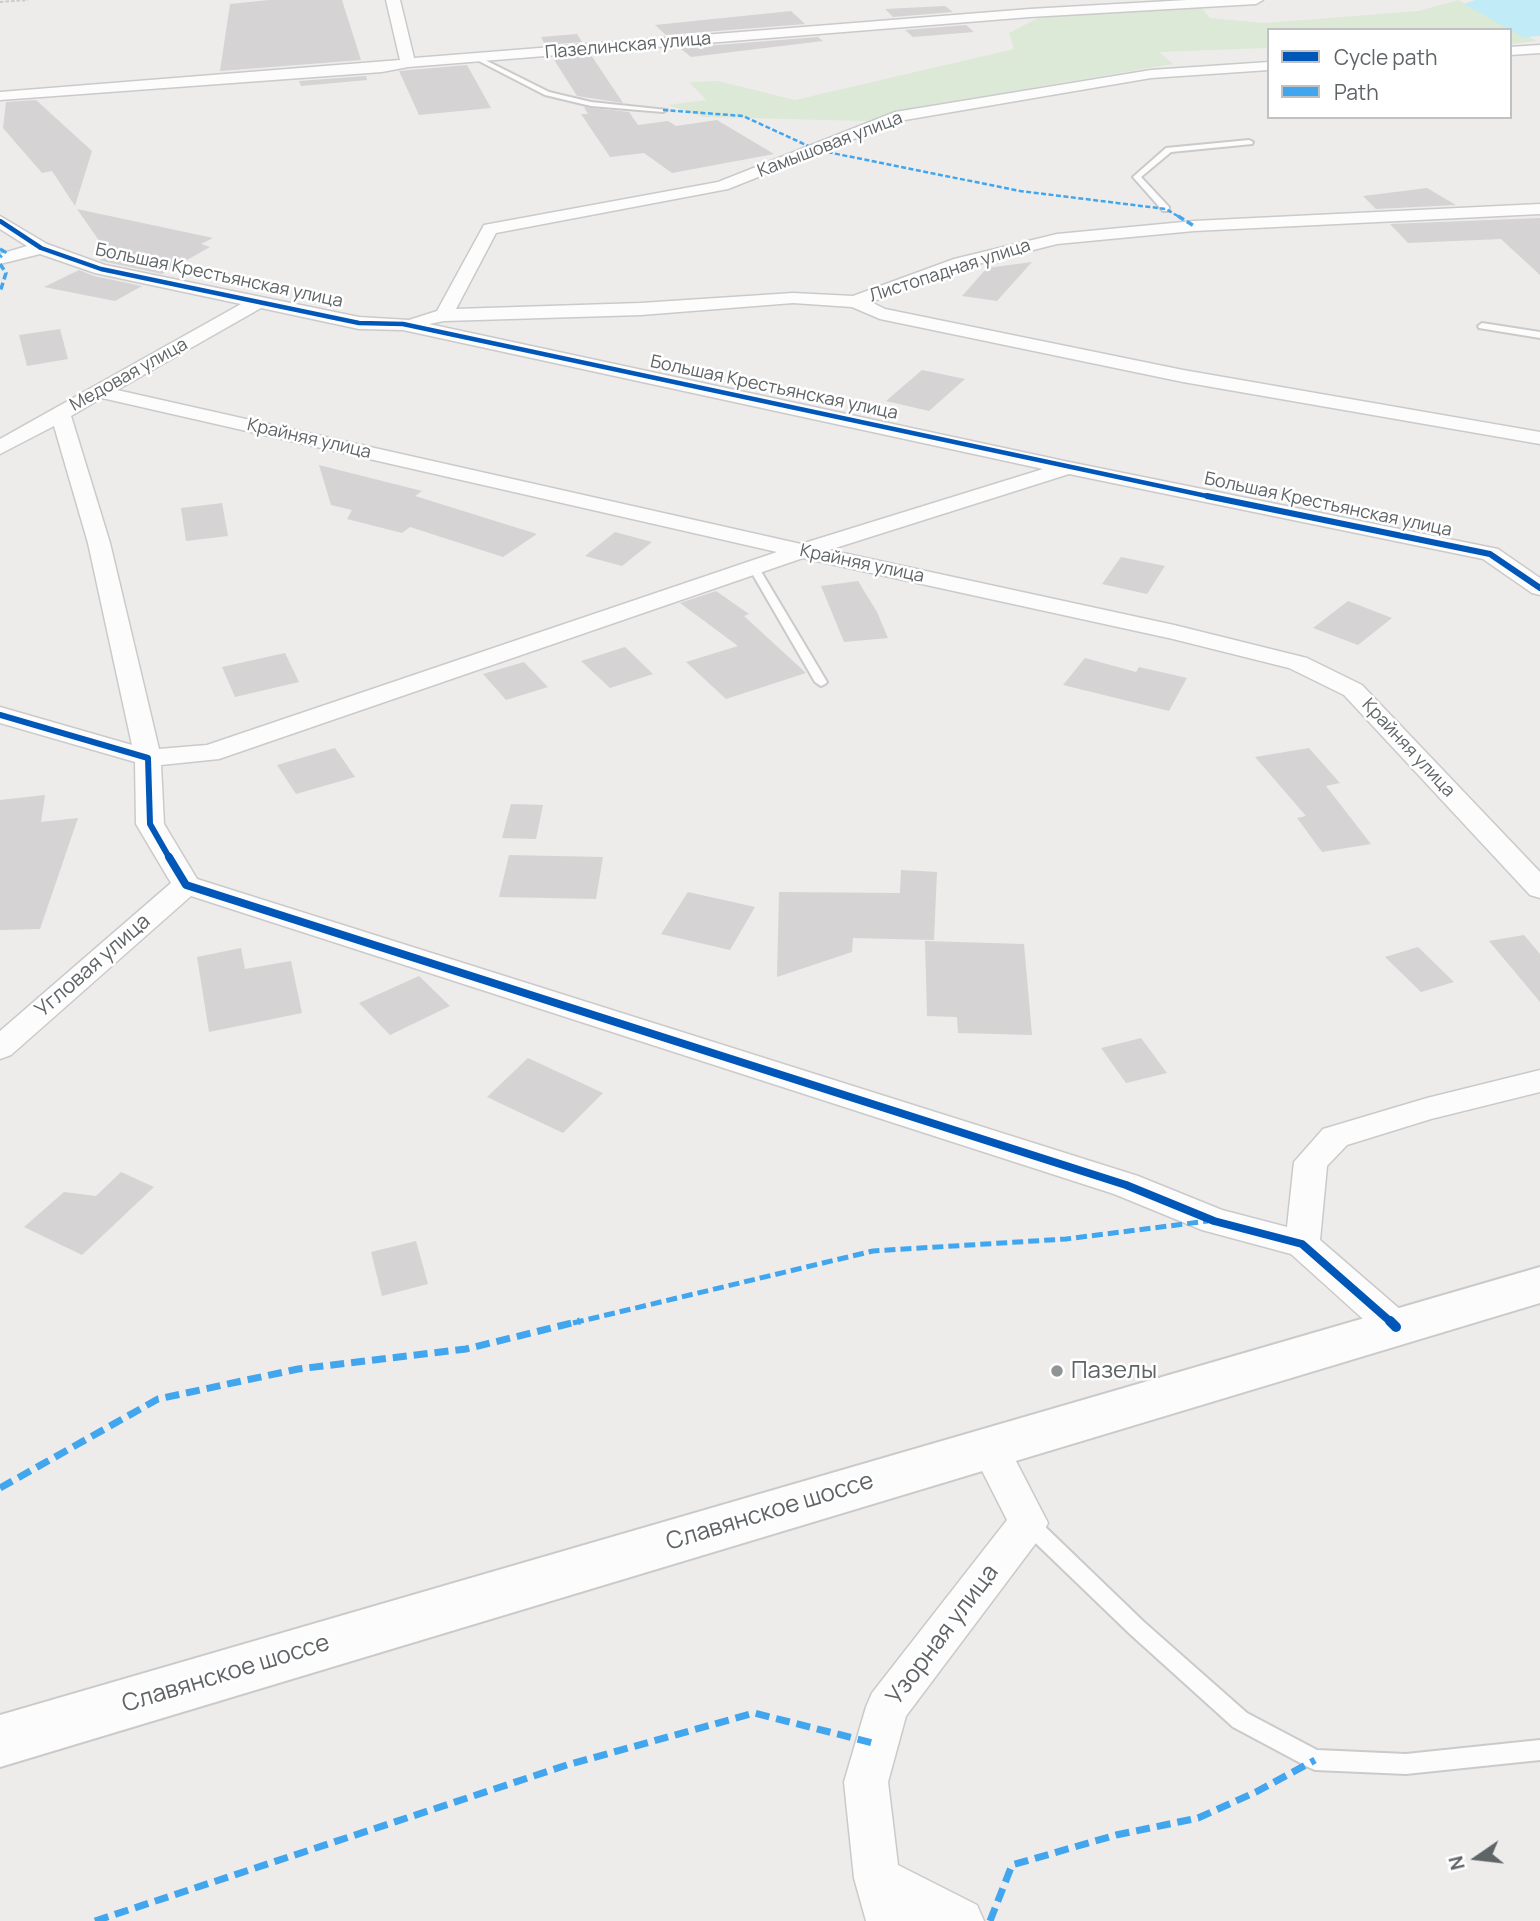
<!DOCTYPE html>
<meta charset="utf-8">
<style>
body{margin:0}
#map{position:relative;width:1540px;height:1921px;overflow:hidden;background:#eeecea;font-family:Manrope,sans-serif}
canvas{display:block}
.legend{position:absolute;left:1267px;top:28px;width:245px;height:91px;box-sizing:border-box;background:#fff;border:2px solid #bfc1c2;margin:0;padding:9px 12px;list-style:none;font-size:21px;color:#5f6467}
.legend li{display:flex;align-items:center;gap:14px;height:35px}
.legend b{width:35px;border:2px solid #bfc1c2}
.north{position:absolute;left:1442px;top:1823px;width:70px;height:70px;-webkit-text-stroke:5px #fff;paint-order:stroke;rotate:256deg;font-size:19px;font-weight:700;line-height:28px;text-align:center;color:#5f6467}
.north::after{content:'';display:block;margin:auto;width:24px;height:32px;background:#5f6467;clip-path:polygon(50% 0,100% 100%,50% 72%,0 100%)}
</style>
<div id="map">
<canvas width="1540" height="1921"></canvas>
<ul class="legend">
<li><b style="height:9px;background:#0057b8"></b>Cycle path</li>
<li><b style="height:9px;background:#41a6ee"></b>Path</li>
</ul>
<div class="north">N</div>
</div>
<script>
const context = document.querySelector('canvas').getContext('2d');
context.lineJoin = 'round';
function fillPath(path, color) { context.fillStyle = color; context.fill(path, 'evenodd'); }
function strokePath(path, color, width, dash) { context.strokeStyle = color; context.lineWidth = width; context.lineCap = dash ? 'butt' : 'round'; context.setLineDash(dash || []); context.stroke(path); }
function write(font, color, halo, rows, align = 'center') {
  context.font = font + ' Manrope,sans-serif'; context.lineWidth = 5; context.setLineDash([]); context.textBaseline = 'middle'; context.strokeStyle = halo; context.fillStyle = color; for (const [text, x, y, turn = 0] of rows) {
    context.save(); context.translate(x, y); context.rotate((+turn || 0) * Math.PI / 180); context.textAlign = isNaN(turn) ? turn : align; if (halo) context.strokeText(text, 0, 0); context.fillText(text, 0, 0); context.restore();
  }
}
fillPath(new Path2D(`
 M1458,0L1537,41L1510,44V30H1269V48L1159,52L1173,64L894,111L868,121L704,117L667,105L706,100L689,82L718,81L795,100L1014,49L1009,33L1044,15L1200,6L1210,18L1265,23L1418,11Z`), '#dce9d6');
fillPath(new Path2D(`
 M1475,0H1540V36L1523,37L1464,4Z`), '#c0ebf7');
fillPath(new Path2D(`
 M269,0H342L361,60L220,71L230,4Z
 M945,6L953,12L893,17L885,9Z
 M791,11L805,24L666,35L655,25Z
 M966,25L974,32L913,37L905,30Z
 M577,34L582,42L545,45L541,37Z
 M818,37L823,41L691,57L680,48Z
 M591,55L623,103L577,96L553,58Z
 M467,65L491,108L419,115L399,71Z
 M366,76L367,80L301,86L299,81Z
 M36,100L92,151L75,206L52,171L42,173L3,128L6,102Z
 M584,107L629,112L638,125L668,121L676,126L717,120L774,154L672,173L644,153L610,157L581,114H588Z
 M1427,188L1456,205L1376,209L1363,196Z
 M77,209L213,238L201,244L210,247L162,274L106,262L99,260L109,255Z
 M1540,218V275L1501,239L1408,243L1390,224Z
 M1032,262L997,301L962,296L987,268Z
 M79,270L94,276L142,286L115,301L44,287Z
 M60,329L68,359L27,366L19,335Z
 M922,370L965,379L929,411L886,401Z
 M319,465L422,491L415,496L537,534L503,557L410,527L402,533L347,519L352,510L331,505Z
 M222,503L228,536L186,541L181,508Z
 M615,532L652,542L622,566L585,556Z
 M1121,557L1165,566L1147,594L1102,584Z
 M858,581L877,612L888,638L844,642L821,586Z
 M716,591L749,614L744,616L806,673L726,699L686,662L738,646L680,603Z
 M1348,601L1392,618L1358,645L1313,628Z
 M625,647L653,674L610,688L581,661Z
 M285,653L299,682L235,697L222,667Z
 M1085,658L1136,672L1139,667L1187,678L1169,711L1063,685Z
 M524,662L548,687L506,700L483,674Z
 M335,748L355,777L296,794L277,765Z
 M1309,748L1340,783L1326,786L1371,844L1322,852L1297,818L1306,816L1255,757Z
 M45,795L41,822L78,818L40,929L0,930V800Z
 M511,804L543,805L536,839L502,838Z
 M509,855L603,857L596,899L499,897Z
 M901,870L937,872L934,940L853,938L852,952L777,977L779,892L900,893Z
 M688,892L755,907L730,950L661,934Z
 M1524,935L1540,954V1002L1489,941Z
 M925,941L1024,944L1032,1035L958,1033L957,1017L927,1016Z
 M1418,947L1454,982L1421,992L1385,957Z
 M241,948L245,969L291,961L302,1013L209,1032L197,957Z
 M419,976L450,1006L390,1035L359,1003Z
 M1141,1038L1167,1073L1126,1083L1101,1048Z
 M528,1058L603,1093L563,1133L487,1097Z
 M121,1172L154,1187L82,1255L24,1227L64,1192L96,1196Z
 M416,1241L428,1284L382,1296L371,1252Z`), '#d5d3d3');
const lane = new Path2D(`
 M477,58H481L549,92L591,102L667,110L663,112L591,106L545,95L477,60Z
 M1249,140L1253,142L1252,144L1171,152L1141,177L1169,207V211H1163L1133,177L1166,148Z
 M1482,323L1540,332V338L1479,328L1478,326Z
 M754,565L759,568L827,682L825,684L821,686L815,682L749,568Z
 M1029,1516L1036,1518L1144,1622L1247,1713L1317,1750L1406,1754L1540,1740V1760L1406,1774L1315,1770L1308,1767L1233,1727L1130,1634L1022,1530L1020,1524L1022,1518Z`);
const street = new Path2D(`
 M386,0H400L414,58L1030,9L1187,0H1263L1256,4L1030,17L408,67L382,72L0,100V92L400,60Z
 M1540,45V53L1510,55V47Z
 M1269,62V70L1151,78L899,121L728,189L496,233L456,309L641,303L793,293L853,296L954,259L1057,234L1194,221L1540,204V214L1194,231L1057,244L966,267L871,302L885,309L1183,370L1540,432V444L1183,382L880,319L852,307L793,303L641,315L444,321L429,324L1069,462L1498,549L1540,578V595L1532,593L1483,559L1069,474L829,550L1174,625L1307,658L1362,685L1540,872V898L1530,895L1344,695L1289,668L1173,639L803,558L219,759L161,765L164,824L197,879L1138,1176L1222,1210L1287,1227L1294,1162L1323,1129L1427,1098L1540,1070V1092L1431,1119L1347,1145L1327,1166L1320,1240L1409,1317L1414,1327L1409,1337L1396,1341L1383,1337L1291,1254L1202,1230L1114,1194L191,896L11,1055L0,1059V1031L171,883L136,824L135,762L0,723V707L132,745L88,543L54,426L0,454V439L241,304L95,273L40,254L0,264V254L27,246L0,229V216L47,244L105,265L359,317L409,320L437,311L484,225L718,182L895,112L1151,70ZM261,308L359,329L403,330L1043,469L801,544L117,390ZM102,398L777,552L207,745L159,749L110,543L71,416Z
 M989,1431L1003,1436L1048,1523L1042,1535L906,1716L888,1782L898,1865L977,1905L984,1921H866L854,1878L844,1782L866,1707L872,1693L1007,1520L970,1447L975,1436Z`);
const secondary = new Path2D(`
 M1540,1267V1303L0,1767V1715Z`);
strokePath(lane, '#cbcaca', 4);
strokePath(street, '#cbcaca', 3);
strokePath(secondary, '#cacaca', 4);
strokePath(new Path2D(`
 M0,2L28,0`), '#c9cdca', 2, [3.5, 2]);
fillPath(lane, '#fcfcfc');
fillPath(street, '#fcfcfc');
fillPath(secondary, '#fcfcfc');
strokePath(new Path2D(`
 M663,110L743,116L817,150L1020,191L1166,209L1181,218`), '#41a6ee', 2.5, [5, 2.5]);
strokePath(new Path2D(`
 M1178,216L1194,226
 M0,249L5,252L0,257
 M0,264L6,273L0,292`), '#41a6ee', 3.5, [7, 3.5]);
strokePath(new Path2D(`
 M573,1323L873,1251L1066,1239L1208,1221`), '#41a6ee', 5, [11, 5]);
strokePath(new Path2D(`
 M0,1488L158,1399L298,1369L466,1349L580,1321
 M95,1921L567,1765L754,1713L877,1744
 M990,1921L1012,1865L1116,1835L1198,1818L1256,1792L1315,1760`), '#41a6ee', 7, [14, 7]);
strokePath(new Path2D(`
 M0,221L41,248L101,269L359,323L403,324L1216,498`), '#0057b8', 4.5);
strokePath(new Path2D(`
 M1207,496L1490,554L1540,588
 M0,715L148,758L150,824L170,859`), '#0057b8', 6);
strokePath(new Path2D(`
 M169,857L186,885L1126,1185L1214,1221L1302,1244L1392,1323`), '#0057b8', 8);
strokePath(new Path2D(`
 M1390,1321L1396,1327`), '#0057b8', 10);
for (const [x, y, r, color] of [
 [1057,1371,7,"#919495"]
]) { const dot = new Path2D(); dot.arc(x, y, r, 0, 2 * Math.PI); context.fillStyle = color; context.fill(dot); strokePath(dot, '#fff', 2.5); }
write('18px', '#5f6467', '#fff', [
 ["Пазелинская улица",628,46,-5],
 ["Камышовая улица",830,145,-21],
 ["Листопадная улица",950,271,-18],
 ["Большая Крестьянская улица",219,276,12],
 ["Медовая улица",129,375,-29],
 ["Большая Крестьянская улица",774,388,12],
 ["Крайняя улица",309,439,13],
 ["Большая Крестьянская улица",1328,505,12],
 ["Крайняя улица",862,564,12],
 ["Крайняя улица",1408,748,47]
]);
write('21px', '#5f6467', '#fff', [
 ["Угловая улица",93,966,-41]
]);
write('24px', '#5f6467', '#fff', [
 ["Пазелы",1071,1371]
], 'left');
write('24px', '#5f6467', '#fff', [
 ["Славянское шоссе",770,1512,-17],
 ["Узорная улица",943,1635,-53],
 ["Славянское шоссе",226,1674,-17]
]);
</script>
